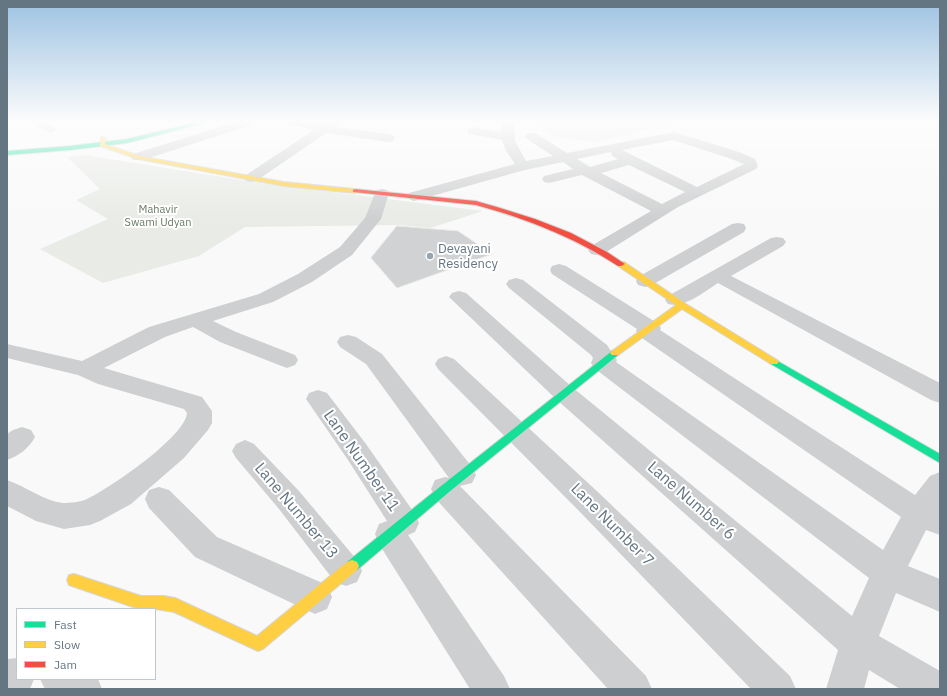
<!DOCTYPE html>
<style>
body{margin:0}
#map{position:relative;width:947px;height:696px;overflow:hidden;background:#f9f9f9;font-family:"IBM Plex Sans",sans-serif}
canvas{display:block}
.frame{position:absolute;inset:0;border:8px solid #657683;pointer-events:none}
.legend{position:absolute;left:16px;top:608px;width:140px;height:72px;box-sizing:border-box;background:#fff;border:1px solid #c1c8cd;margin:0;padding:5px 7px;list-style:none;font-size:12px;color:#657683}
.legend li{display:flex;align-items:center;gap:8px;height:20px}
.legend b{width:20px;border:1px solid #c1c8cd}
</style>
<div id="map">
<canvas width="947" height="696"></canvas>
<div class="frame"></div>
<ul class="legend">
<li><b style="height:5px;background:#16e098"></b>Fast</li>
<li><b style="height:5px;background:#ffcf43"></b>Slow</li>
<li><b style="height:5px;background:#f24e42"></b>Jam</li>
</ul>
</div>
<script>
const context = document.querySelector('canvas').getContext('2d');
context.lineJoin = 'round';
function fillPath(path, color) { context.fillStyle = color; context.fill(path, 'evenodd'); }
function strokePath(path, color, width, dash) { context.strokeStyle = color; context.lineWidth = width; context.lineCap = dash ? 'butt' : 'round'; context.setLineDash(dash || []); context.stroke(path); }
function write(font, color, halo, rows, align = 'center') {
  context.font = font + ' "IBM Plex Sans",sans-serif'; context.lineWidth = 4; context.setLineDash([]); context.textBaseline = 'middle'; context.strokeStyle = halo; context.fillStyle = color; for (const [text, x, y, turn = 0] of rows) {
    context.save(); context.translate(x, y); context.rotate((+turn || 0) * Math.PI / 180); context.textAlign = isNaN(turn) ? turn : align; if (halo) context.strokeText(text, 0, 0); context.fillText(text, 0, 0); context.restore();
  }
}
fillPath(new Path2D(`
 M681,122L595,142L554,137L539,122Z
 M85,155L260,183L483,211L430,228L399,225L245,227L199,256L103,283L40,249L108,219L76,200L100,189L67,157Z`), '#e8ebe6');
const building = new Path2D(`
 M397,226L458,231L492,254L397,288L371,258Z`);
fillPath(building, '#d0d2d3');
strokePath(building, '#e8e8e8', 1);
const fast = new Path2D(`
 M198,122H208L127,143L70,150L7,155V151L70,146L127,139Z
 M615,350L618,351L620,353L618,355L449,492L357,570L352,572L347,570L345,566L347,562L441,486L612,351Z
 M774,359L940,454V463L771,364L769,362Z`);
const slow = new Path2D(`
 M101,137L106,138L105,144L139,156L284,182L355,189L358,191L355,193L284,186L138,159L100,146Z
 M618,262H624L686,304L777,360L779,362L777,364H771L682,309L618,355H612L610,353L612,351L676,305L618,266Z
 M352,560L357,562L359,566L357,570L263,649L258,651L174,612L155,609H139L69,585L67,580L69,575L74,574L141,596H164L175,598L257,636L347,562Z`);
const jam = new Path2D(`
 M355,189L476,201L497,207L535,219L571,233L607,252L625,264L621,266H618C574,237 527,219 476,205L353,192V190Z`);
strokePath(fast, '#d5d6d7', 2);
strokePath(slow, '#d5d6d7', 2);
strokePath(jam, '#d5d6d7', 2);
fillPath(new Path2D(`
 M29,122C39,122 50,121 56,129L54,132L50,133Z
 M236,122H256L254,124L143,160H133L131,157L133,154Z
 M286,122H311L322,125L325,122H340L335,127L389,134L393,135L395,138L393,141L389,142L326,133L256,181L251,182L246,181L244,178L246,175L314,130L288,124Z
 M503,122H513L514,124L515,141L526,161L553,156L527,139L525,136L527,133H535L567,153L674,132L739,152L755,159L758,166L756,169L678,207L603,254L597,255L591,254L588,250L591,246L651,211L582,175L549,183L544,182L542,179L544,176L573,169L563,162L525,170L414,201L409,199L406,196L409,193L515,164L506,151L502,140L469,134L467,131L469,128L473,127L501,132ZM673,140L729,158L744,164L697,187L622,150ZM611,152L612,156L618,159L590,167L577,159ZM629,165L685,192L662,204L601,173Z
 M382,189L387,190L389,193L381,219L352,255L312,282L273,302L213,321L236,332L295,355L298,360L295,365L287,368L279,365L220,342L193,327L165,337L104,368L202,397L212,411V423L208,430L184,458L131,504L100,521L90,525L64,529L36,521L7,506V480C25,486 44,501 63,503C70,503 81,502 87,499C110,488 185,437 187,413L184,409L98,384L78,375L7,358V344L82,361L149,327L259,294L298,274L340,247L365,218L375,193L377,190Z
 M738,223L744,224L746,228L744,232L652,285L645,287L638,285L636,281L638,277L732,224Z
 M777,237L783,238L786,242L783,246L731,276L940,383V403L931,400L718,283C704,292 685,308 668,304L665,300L668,296L771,238Z
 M559,264L566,266L657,323L661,328L660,330L915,495L930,476L940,472V535L926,530L908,566L940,579V612L896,593L879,636L940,671V689H900L869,670L864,689H826L838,650L556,399L449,297L452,293L459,291L466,293L572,387L852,616L869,578L594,368L591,363L593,358L591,355L509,288L506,284L509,280L516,278L523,280L607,345L617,360L616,362L883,550L901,517L639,336L636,331L637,329L552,274L550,270L552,266Z
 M348,335L356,337L382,354L472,467L476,475L472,483L460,486L646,676L652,689H608L435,498L431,489L435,480L445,477L449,478L366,364L340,347L337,342L340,337Z
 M446,356L454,359L600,494L790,676L796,689H751L580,512L438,369L435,364L438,359Z
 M318,390L327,393L366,444L415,514L419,523L415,532L408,535L504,676L510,689H470L379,544L375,534L379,524L387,521L348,460L306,399L309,393Z
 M22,427L31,430L35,437C29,448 19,456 7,460V434L13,430Z
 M245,440L254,444L299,491L357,560L362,571L357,582L346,586L335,582L279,509L236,458L232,451L236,444Z
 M159,487L169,490L217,537L327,585L332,597L327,609L315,614L195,557L149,508L145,499L149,490Z
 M17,658V679H34L30,689H7V659Z
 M40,679H98L102,689H45Z`), '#cecfd0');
fillPath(fast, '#16e098');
fillPath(slow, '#ffcf43');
fillPath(jam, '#f24e42');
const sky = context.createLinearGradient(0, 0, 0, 220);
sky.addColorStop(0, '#9dc2e2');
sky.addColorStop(0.55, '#fcfcfc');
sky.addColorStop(1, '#fcfcfc00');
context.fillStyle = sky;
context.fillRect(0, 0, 947, 220);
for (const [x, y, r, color] of [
 [430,256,4,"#99a4ac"]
]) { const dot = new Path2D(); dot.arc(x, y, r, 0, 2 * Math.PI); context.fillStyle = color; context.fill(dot); strokePath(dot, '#fff', 1.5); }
write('11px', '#687a64', '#fff', [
 ["Mahavir",158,210],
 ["Swami Udyan",158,223]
]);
write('13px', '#657683', '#fff', [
 ["Devayani",438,249],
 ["Residency",438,264]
], 'left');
write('16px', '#657683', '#fff', [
 ["Lane Number 11",361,461,55],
 ["Lane Number 6",691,501,41],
 ["Lane Number 13",296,511,50],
 ["Lane Number 7",612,525,45]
]);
</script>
